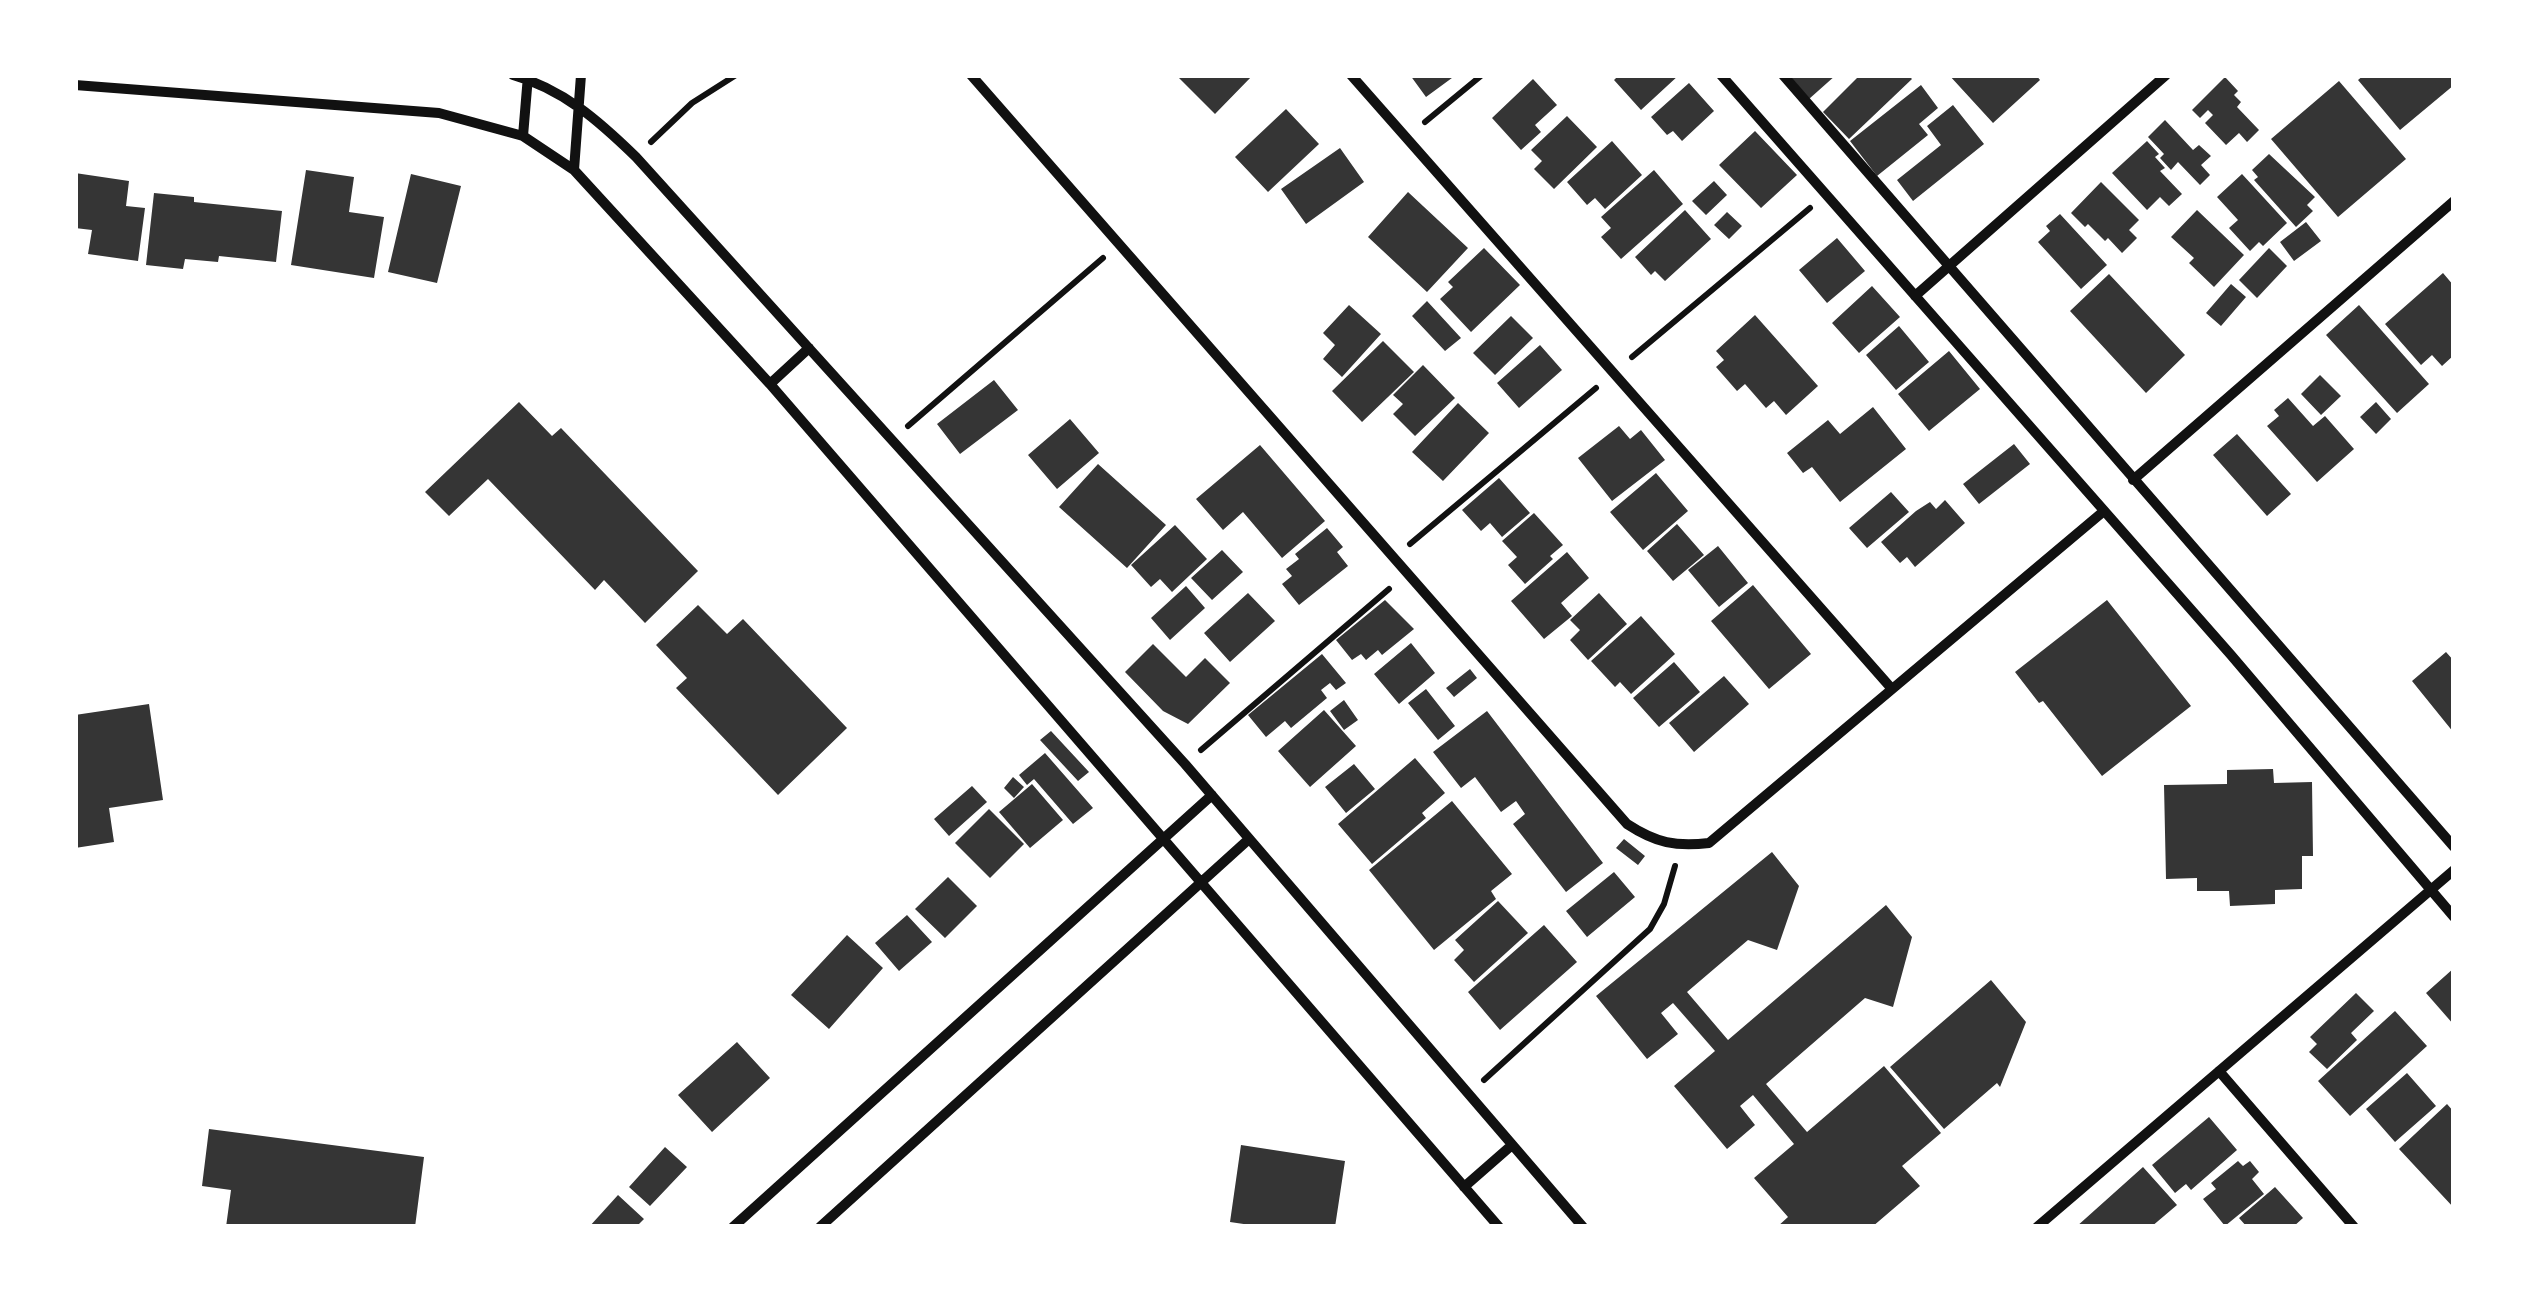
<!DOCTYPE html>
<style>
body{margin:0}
#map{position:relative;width:2529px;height:1302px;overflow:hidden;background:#fff;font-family:"Work Sans",sans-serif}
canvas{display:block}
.frame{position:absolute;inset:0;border:78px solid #fff;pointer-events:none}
</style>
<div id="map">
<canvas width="2529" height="1302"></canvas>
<div class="frame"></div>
</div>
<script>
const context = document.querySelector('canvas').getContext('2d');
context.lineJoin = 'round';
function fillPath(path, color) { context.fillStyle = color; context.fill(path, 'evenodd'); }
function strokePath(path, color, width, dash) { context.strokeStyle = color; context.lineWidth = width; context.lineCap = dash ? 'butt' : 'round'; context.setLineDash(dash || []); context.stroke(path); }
fillPath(new Path2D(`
 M1176,75H1253L1215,114Z
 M1410,75H1456L1426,97Z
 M1619,75H1679L1641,110L1614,80Z
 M1789,75H1836L1809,99Z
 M1860,75H1908L1912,79L1849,139L1823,112Z
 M1949,75H2036L2040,80L1993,123Z
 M2364,75H2454V85L2400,130L2358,80Z
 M2225,77L2238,91L2234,95L2241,102L2237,107L2259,130L2247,142L2239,133L2226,145L2205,123L2213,115L2208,110L2200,118L2192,110Z
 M1533,79L1557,105L1535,125L1541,132L1521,150L1492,118Z
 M2339,81L2406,159L2338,217L2271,139Z
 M1689,83L1714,111L1682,141L1673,131L1667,135L1651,117Z
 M1921,85L1938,108L1919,124L1928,135L1877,176L1850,141Z
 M1953,105L1984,144L1913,201L1897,180L1941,145L1927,126Z
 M1286,109L1319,144L1268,192L1235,157Z
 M1567,116L1597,147L1554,189L1534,169L1542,161L1531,150Z
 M2165,120L2193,150L2199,145L2211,156L2201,165L2210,175L2200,185L2178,162L2171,170L2160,158L2164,154L2148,137Z
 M1755,131L1797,175L1761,208L1719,165Z
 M1612,141L1642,175L1605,209L1595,198L1587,205L1567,182Z
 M2147,141L2159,154L2155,157L2165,168L2160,171L2182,194L2169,206L2160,197L2147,210L2112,173Z
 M1340,148L1364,182L1306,224L1281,189Z
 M2269,154L2315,197L2307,205L2313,211L2296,227L2254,180L2258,177L2252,170Z
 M306,170L354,177L349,212L384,217L374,278L291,265Z
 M1654,170L1683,204L1621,259L1601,237L1611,228L1601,217Z
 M75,173L129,181L126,206L145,208L138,261L88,254L92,230L75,228Z
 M411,174L461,186L437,283L388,272Z
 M2242,174L2287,223L2263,246L2259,242L2250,251L2229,228L2238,220L2217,197Z
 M1714,181L1727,195L1706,215L1692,201Z
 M2101,182L2139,220L2129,230L2137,238L2122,253L2108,238L2105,241L2088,224L2085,227L2071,213Z
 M1408,192L1468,248L1427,292L1368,237Z
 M154,193L194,197V202L282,211L276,262L219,256L218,262L185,259L183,269L146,265Z
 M1685,210L1711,239L1665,281L1655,271L1651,275L1635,257Z
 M2197,210L2244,255L2214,287L2189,263L2194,258L2171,237Z
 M1727,212L1742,226L1729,239L1714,225Z
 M2060,214L2107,265L2081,289L2038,242L2050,231L2046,226Z
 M2306,222L2321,241L2294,261L2280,242Z
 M1837,238L1865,271L1827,303L1799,270Z
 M1484,248L1520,285L1471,332L1440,299L1453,287L1448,282Z
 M2269,248L2287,266L2257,298L2239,280Z
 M2443,273L2454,286V355L2442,366L2432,355L2421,365L2385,324Z
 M2109,274L2185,355L2146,393L2070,311Z
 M2231,284L2246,297L2221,326L2206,313Z
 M1872,286L1900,317L1859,353L1832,323Z
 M1427,301L1461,338L1445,351L1412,316Z
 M1349,305L1381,334L1342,377L1323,359L1335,345L1323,333Z
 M2359,305L2429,384L2397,413L2326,335Z
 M1755,315L1818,386L1786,415L1774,401L1766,408L1745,384L1737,391L1716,367L1724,360L1716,351Z
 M1511,316L1533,338L1495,375L1473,353Z
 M1899,326L1929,362L1896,390L1866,355Z
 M1383,341L1414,372L1362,422L1332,391Z
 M1540,345L1562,370L1519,408L1497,383Z
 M1949,351L1980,389L1929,431L1898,394Z
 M1423,365L1455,398L1415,436L1393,414L1403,404L1393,395Z
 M2320,375L2341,396L2321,415L2301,394Z
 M994,380L1018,410L960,454L937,424Z
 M2288,398L2313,426L2325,416L2354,449L2317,482L2267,426L2279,416L2274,410Z
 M519,402L552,436L561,428L698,571L645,623L604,580L595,590L488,479L449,516L425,492Z
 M2376,402L2391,419L2376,434L2360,417Z
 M1458,403L1489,433L1443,481L1412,452Z
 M1873,407L1906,449L1840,502L1812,467L1803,473L1787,453L1828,420L1840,434Z
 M1070,419L1099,453L1057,489L1028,455Z
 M1619,426L1630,439L1641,430L1665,460L1612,501L1578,458Z
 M2237,434L2291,494L2267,516L2213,455Z
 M2014,444L2030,464L1979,504L1963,484Z
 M1260,445L1325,521L1282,558L1243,512L1223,530L1196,499Z
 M1098,464L1166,525L1127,568L1059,507Z
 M1656,473L1688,511L1643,550L1610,512Z
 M1499,478L1530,513L1502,537L1490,523L1481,531L1462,510Z
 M1891,492L1909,512L1867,548L1849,528Z
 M1945,500L1965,523L1915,567L1907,557L1900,563L1881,542L1916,511L1930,502L1936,509Z
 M1534,513L1563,545L1550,556L1553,559L1525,584L1508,565L1517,557L1502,541Z
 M1677,524L1704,555L1673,581L1647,551Z
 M1175,525L1207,559L1172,592L1160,579L1151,587L1131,565Z
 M1327,528L1343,547L1337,552L1348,566L1299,605L1282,584L1292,576L1286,569L1299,559L1295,554Z
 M1718,546L1748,583L1719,607L1688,570Z
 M1222,550L1243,572L1212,600L1191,578Z
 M1567,552L1589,578L1561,603L1572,616L1544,639L1511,601Z
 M1753,585L1811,654L1769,689L1711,621Z
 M1186,586L1205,608L1170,640L1151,618Z
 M1248,593L1275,621L1230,662L1204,633Z
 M1599,593L1627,624L1588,660L1570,640L1580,630L1570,620Z
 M1385,600L1414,629L1382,655L1378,650L1366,660L1361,654L1352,660L1336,640Z
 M2107,600L2191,706L2102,776L2043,701L2039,703L2015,672Z
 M698,605L727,634L743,619L847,728L778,795L676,688L687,678L656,645Z
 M1641,616L1675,654L1631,694L1620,682L1615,687L1591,661Z
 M1411,643L1435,673L1399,704L1374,674Z
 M1153,644L1186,677L1205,658L1230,683L1188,724L1163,711L1125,672Z
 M2446,652L2454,661V733L2412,681Z
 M1322,654L1346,683L1336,690L1330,683L1321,690L1327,698L1291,728L1285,721L1266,737L1248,715Z
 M1674,662L1700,692L1659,727L1633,698Z
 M1470,669L1477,678L1454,697L1446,688Z
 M1724,676L1749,704L1694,752L1669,723Z
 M1426,689L1455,726L1438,740L1408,703Z
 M1344,700L1358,720L1344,730L1330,711Z
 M149,704L163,800L109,808L114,842L75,848V715Z
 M1324,710L1356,746L1310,787L1278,751Z
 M1487,711L1603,863L1566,892L1513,824L1525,814L1516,801L1501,812L1475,777L1461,788L1433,752Z
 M1051,731L1089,772L1078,781L1040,740Z
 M1045,753L1093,808L1073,824L1034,779L1027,785L1019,775Z
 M1415,758L1445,793L1422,813L1426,818L1372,864L1338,824Z
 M1354,764L1375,789L1346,813L1325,787Z
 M2273,769L2274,783L2312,782L2313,856H2302V889L2275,890V904L2230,906L2229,891H2197V878L2166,879L2164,785L2227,784V770Z
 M1013,777L1024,787L1014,798L1004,788Z
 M1032,784L1063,820L1030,848L999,812Z
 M972,786L987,802L949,836L934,819Z
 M1452,801L1512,874L1491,891L1496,899L1434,950L1369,870Z
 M989,809L1024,844L990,878L955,843Z
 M1624,839L1645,856L1638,865L1616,848Z
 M1772,852L1799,886L1777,950L1748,940L1687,992L1728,1040L1886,905L1912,937L1893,1007L1865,998L1766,1084L1807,1132L1884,1066L1941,1133L1902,1166L1920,1186L1872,1227H1777L1788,1217L1754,1178L1794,1144L1753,1095L1740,1106L1755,1125L1727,1149L1674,1086L1715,1051L1673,1003L1661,1013L1678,1034L1647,1059L1596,996Z
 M1614,872L1635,897L1587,937L1566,911Z
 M948,877L977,906L945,938L915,909Z
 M1498,901L1528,933L1474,982L1454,960L1464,950L1455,940Z
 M907,915L932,942L899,971L875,943Z
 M1544,925L1577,962L1500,1030L1468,992Z
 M847,935L883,968L829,1029L791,995Z
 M2454,968V1025L2426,993Z
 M1991,980L2026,1022L2000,1087L1997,1083L1944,1129L1890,1067Z
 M2356,993L2374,1011L2351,1033L2357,1040L2327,1069L2309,1052L2317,1044L2310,1037Z
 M2395,1011L2427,1046L2350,1116L2318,1081Z
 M737,1042L770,1078L712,1132L678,1095Z
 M2407,1073L2436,1106L2395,1142L2366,1109Z
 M2447,1104L2454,1112V1208L2399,1149Z
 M2209,1117L2237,1150L2191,1190L2186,1184L2175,1193L2152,1165Z
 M209,1129L424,1157L415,1227H226L231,1190L202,1186Z
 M1241,1145L1345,1161L1335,1227H1264L1230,1222Z
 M665,1147L687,1167L650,1206L629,1187Z
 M2238,1161L2243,1166L2250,1161L2259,1172L2252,1179L2264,1194L2225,1226L2203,1199L2216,1189L2211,1183Z
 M2143,1167L2177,1205L2151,1227H2076Z
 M2275,1187L2303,1218L2293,1227H2247L2239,1218Z
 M618,1195L644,1219L636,1227H589Z`), '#353535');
strokePath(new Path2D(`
 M1425,122L1482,75
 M651,142L692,103L736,75
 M1632,357L1810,208
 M908,426L1103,258
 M1410,544L1596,388
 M1201,750L1389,589
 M1484,1080L1650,929L1664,904L1675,866`), '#111', 6);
strokePath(new Path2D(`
 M513,75C563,89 599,121 636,157L1185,764L1583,1227
 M971,75L1627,824C1656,843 1676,847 1709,843L2104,511
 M1351,75L1892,689
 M1721,75L2231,655L2454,917
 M1783,75L2454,847
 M75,85L439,113L523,136L574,170L770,384L1499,1227
 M523,136L528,76
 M574,170L581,75
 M1915,296L2166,75
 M770,384L809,348
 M2133,480L2454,201
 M2219,1071L2354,1227
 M1464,1187L1512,1145
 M733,1227L1212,795
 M820,1227L1249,839
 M2037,1227L2454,870`), '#111', 10);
</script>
